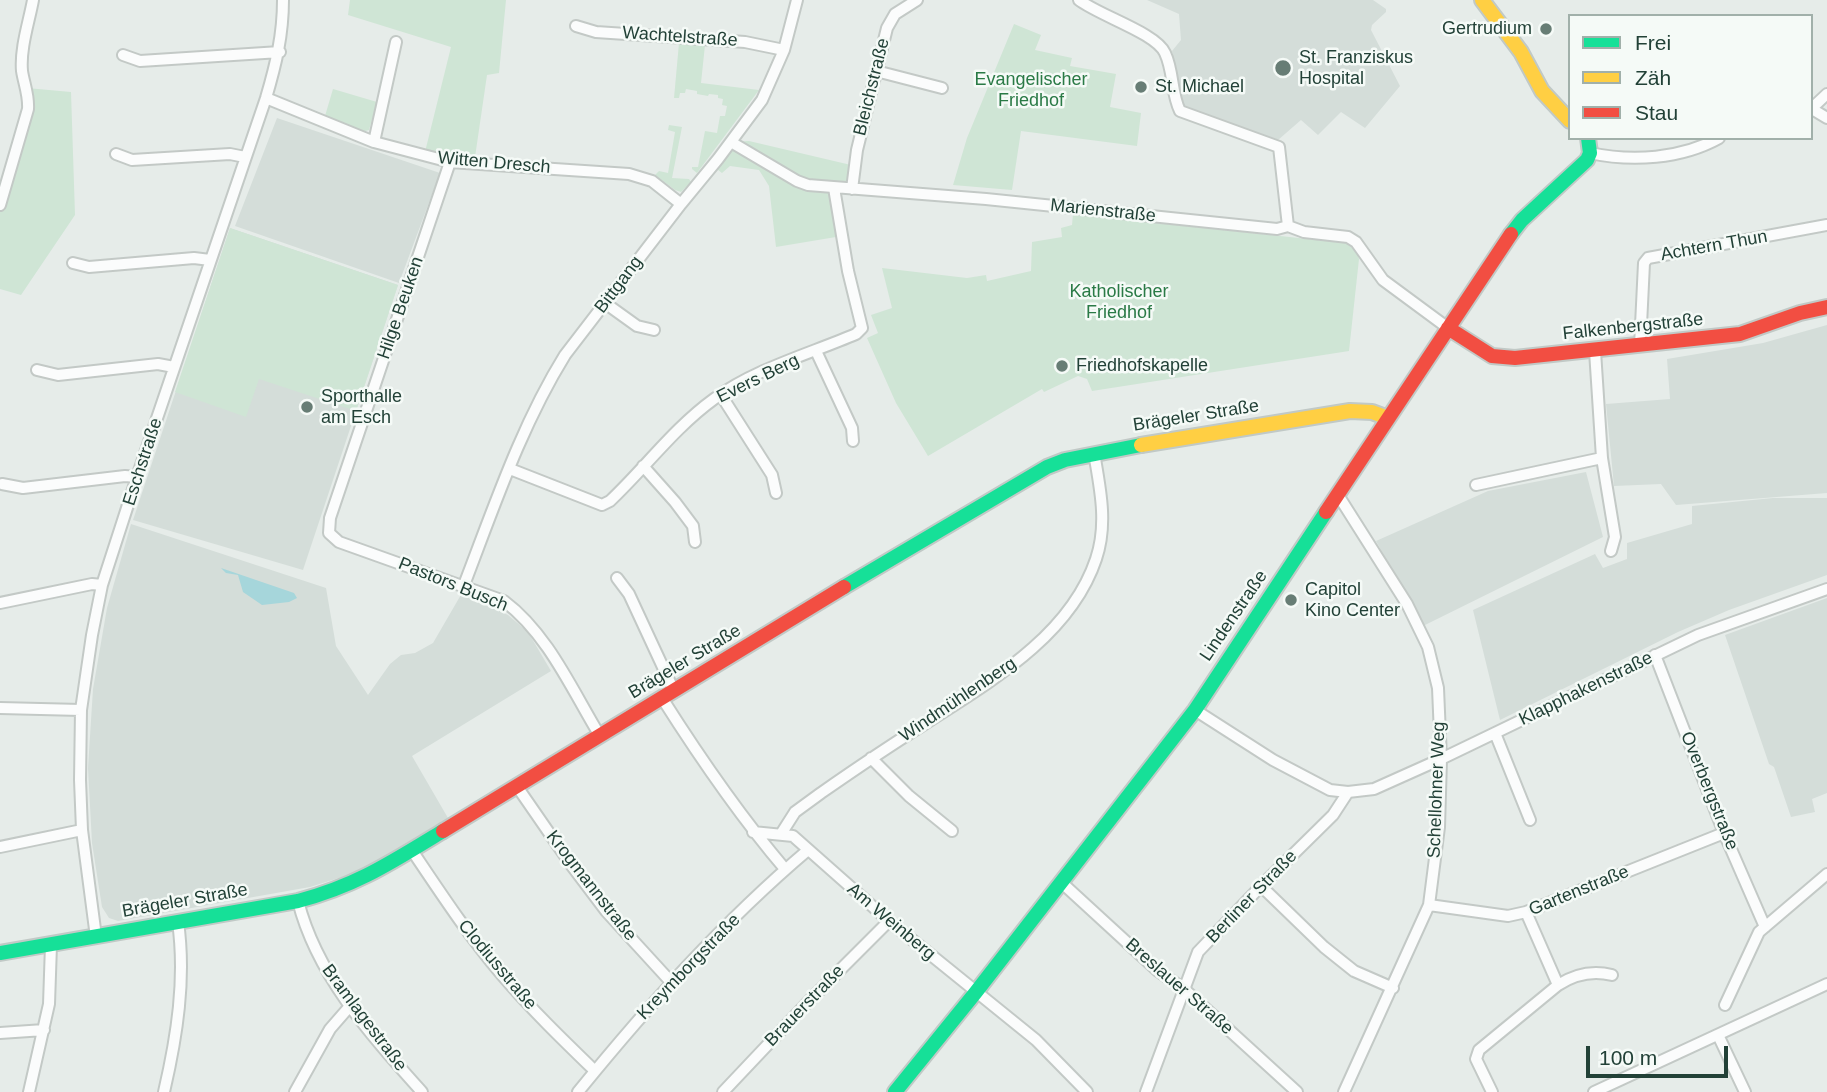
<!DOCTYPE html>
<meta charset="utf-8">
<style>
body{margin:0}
#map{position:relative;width:1827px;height:1092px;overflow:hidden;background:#e6ece9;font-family:Helvetica,sans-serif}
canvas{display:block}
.legend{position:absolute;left:1568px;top:14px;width:245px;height:126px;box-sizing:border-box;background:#f5faf7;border:2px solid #a1b0aa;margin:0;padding:9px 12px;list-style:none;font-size:21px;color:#224137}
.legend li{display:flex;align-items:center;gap:14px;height:35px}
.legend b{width:35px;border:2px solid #a1b0aa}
.scale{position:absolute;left:1586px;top:1046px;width:142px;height:32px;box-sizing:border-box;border:4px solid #224137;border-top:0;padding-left:9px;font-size:21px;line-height:24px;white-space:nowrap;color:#224137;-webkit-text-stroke:5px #f5faf7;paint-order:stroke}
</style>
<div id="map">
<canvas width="1827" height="1092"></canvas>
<ul class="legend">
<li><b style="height:9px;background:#16e098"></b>Frei</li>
<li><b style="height:9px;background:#ffcf43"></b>Zäh</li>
<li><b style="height:9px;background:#f24e42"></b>Stau</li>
</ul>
<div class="scale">100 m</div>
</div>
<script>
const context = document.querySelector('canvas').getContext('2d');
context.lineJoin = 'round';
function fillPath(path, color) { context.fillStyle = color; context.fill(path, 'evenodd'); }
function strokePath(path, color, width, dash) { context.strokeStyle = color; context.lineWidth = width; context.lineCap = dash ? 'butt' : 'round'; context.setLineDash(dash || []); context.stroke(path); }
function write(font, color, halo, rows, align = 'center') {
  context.font = font + ' Helvetica,sans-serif'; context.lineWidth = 5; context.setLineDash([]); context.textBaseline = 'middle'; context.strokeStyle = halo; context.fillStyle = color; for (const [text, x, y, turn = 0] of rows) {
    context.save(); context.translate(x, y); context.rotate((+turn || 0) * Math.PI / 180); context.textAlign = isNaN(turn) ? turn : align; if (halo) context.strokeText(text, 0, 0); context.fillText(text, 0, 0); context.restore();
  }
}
fillPath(new Path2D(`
 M1147,0H1373L1386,9V12L1372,25L1371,30L1400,86L1365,128L1341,112L1318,135L1301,120L1278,140L1241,131L1183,107L1172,51L1181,40L1179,14Z
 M277,118L440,173L399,283L235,226Z
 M230,228L398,285L303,570L133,520Z
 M1827,325V493L1676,505L1661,484L1614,486L1606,404L1670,399L1667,359L1763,343Z
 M1586,472L1603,537L1423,626L1376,541L1488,491Z
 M1773,498H1827V575L1729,610L1678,632L1500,720L1473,610L1595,554L1603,568L1627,559V543L1692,524V506Z
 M131,524L326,588L336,646L368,695L390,664L401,655L415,653L433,643L462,593L508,615L528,632L551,671L412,756L448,818L358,872L310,887L118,921L109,918L102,907L92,843L88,768L93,689L107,608Z
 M1827,598V793L1812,799L1815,812L1791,817L1774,767L1769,764L1725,635Z`), '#d4ddd9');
fillPath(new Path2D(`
 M350,0H506L499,73L487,75L474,164L424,156L451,47L348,15Z
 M1014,24L1041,35L1035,50L1072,58L1070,66L1116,74L1110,107L1141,113L1137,146L1021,131L1012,190L953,185L967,138Z
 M679,43L705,45L701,83L759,90L697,173L692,169V167H698L705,131L717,133L720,116H725L727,106L722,105L723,99L718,98V95L709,94L708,96L697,94V91L686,89L685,93H680L679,98H674Z
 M27,88L71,92L75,215L21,295L0,289V205L28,109Z
 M333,89L377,102L369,130L362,132L325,116Z
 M669,125L682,127L672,178L689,179L691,182L681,192L675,190L655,175L659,171L668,173L675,132L668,130Z
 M749,141L851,165L852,189L835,188L842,236L776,247L769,186L759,170L730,166L722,173L713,166L731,142Z
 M1073,214L1346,243L1357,252L1359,259L1349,351L1092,391L1087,379L1078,376L1044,392L1042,389L928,456L896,403L867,338L878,333L871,315L892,308L882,268L967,278L986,275L987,281L1031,271L1032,242L1062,237L1061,228L1072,225Z
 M230,228L398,285L356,411L259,379L246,417L175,392Z`), '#cfe5d5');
fillPath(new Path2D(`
 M221,568L294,593L297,598L289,602L262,605L243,592L238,575L226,573Z`), '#a6d6db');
const street = new Path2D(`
 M1079,0C1100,16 1156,33 1165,53C1174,72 1171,93 1180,111L1279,147L1288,226
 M576,26L596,32L745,42L784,50
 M123,55L140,61L280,52
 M876,71L942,88
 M266,98L374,142L450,162L629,174L652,181L681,204
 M1811,109L1827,94
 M1812,109L1827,118
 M374,142L396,42
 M731,142L797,181L808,185L986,199L1277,229L1288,226L1304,232L1348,237L1356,242L1383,280L1448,328
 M1590,153C1632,162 1681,159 1719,138
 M116,154L132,160L230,154L245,157
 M450,162L330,518L329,533L339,542L504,601C548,634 572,690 600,736
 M852,189L857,150L887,28L895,14L917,0
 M0,205L28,109C29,95 24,84 22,71C20,48 29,22 33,0
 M73,263L89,267L194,258L210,260
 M605,303L637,326L654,330
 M1640,346L1644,263L1648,258L1827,225
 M816,351L852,428L853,441
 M1595,351L1602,458L1615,537L1611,551
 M37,370L58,375L158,364L174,367
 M721,395L772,475L776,493
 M643,466L675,502L693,526L695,542
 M510,469L602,505L610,501C645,468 674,428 714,399C755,369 809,354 856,334L862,328L848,271L834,188
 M2,484L23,488L125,476L137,477
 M1476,485L1602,458
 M1338,495L1407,604L1428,647L1438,688L1441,759L1439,827L1429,905L1344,1092
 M617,578L629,594L674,691
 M464,585C494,507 521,426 565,355L681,204L718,159L762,100L784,50L797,0
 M0,603L92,584L102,585
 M1655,655L1724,833L1765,927
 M662,698C700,758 739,815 785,869
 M0,708L81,710
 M1195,710L1273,760L1330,790L1348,792L1374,789L1441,759L1698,635L1827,589
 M1495,733L1530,820
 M871,758L909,796L952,831
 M516,785L572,866L606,911L671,982
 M753,832L793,836L889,921L1036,1040L1087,1092
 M781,834L795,812L821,793C854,770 888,747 923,725C988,683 1070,637 1096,559C1108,524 1100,488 1094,453
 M0,847L82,830
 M411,849C440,892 468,935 502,975C531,1009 563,1040 595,1071
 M1061,882L1158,971L1184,989L1297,1092
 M1261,886L1324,947L1354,971L1393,988
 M298,901C317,976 371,1035 422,1092
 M1429,905L1508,916L1526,912L1724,833
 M96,937L82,830L80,780L81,710L92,635L102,585L137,477L266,98C276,64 283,35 283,0
 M1558,985C1575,974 1592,970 1612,975
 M1725,1005L1759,932L1827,874
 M0,1033L44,1030
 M1718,1035L1745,1092
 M29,1092L49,1004L51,945
 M164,1092C177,1036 186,979 178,922
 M295,1092L330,1029L350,1006
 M578,1092C648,1006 723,922 808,850
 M723,1092L809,1001L889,921
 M1146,1092L1198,952L1261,886L1333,815L1348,792
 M1492,1092L1476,1059L1479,1050L1558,985L1526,912
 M1594,1092L1827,984`);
const fast = new Path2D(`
 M1511,234L1522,220L1587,160L1590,153L1588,138
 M844,587L1047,467L1065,460L1141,445
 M0,953L298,901C356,886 392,862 443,831
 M895,1092L976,992L1195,710L1326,512`);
const slow = new Path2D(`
 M1482,0L1521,52L1542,91L1570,121
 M1141,445L1350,411L1372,412L1388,418`);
const jam = new Path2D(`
 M1448,328L1492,356L1515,358L1740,334L1800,313L1827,307
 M1326,512L1511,234
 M443,831L844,587`);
strokePath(street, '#c3c9c6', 14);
strokePath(fast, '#c1c9c6', 18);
strokePath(slow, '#c1c9c6', 18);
strokePath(jam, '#c1c9c6', 18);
strokePath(street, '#fbfcfc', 10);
strokePath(fast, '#16e098', 14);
strokePath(slow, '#ffcf43', 14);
strokePath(jam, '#f24e42', 14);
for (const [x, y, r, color] of [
 [1546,29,7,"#677d75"],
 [1283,68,9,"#677d75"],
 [1141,87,7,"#677d75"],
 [1062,366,7,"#677d75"],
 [307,407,7,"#677d75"],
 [1291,600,7,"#677d75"]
]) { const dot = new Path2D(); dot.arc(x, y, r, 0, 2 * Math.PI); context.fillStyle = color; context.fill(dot); strokePath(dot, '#f5faf7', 2.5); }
write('18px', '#224137', '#f5faf7', [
 ["Gertrudium",1532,29,"right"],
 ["St. Franziskus",1299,58],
 ["Hospital",1299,79],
 ["St. Michael",1155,87],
 ["Friedhofskapelle",1076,366],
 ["Sporthalle",321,397],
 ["am Esch",321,418],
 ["Capitol",1305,590],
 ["Kino Center",1305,611]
], 'left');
write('18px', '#224137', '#f5faf7', [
 ["Wachtelstraße",680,37,4],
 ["Bleichstraße",872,87,-76],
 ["Witten Dresch",494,163,5],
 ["Marienstraße",1103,211,6],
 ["Achtern Thun",1714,246,-10],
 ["Bittgang",619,285,-53],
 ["Hilge Beuken",401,308,-71],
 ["Falkenbergstraße",1633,327,-6],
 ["Evers Berg",758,379,-26],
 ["Brägeler Straße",1196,416,-9],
 ["Eschstraße",143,462,-72],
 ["Pastors Busch",453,585,22],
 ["Lindenstraße",1234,616,-56],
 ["Brägeler Straße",685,662,-31],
 ["Klapphakenstraße",1586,689,-26],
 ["Windmühlenberg",958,700,-34],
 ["Schellohner Weg",1437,790,-88],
 ["Overbergstraße",1709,791,68],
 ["Krogmannstraße",591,886,52],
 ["Gartenstraße",1579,891,-22],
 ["Berliner Straße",1252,897,-46],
 ["Brägeler Straße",185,901,-10],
 ["Am Weinberg",891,922,40],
 ["Clodiusstraße",497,965,50],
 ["Kreymborgstraße",689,967,-46],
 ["Breslauer Straße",1179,987,41],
 ["Brauerstraße",805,1006,-46],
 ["Bramlagestraße",364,1018,53]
]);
write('18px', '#2a7a46', '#f5faf7', [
 ["Evangelischer",1031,80],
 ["Friedhof",1031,101],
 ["Katholischer",1119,292],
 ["Friedhof",1119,313]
]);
</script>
